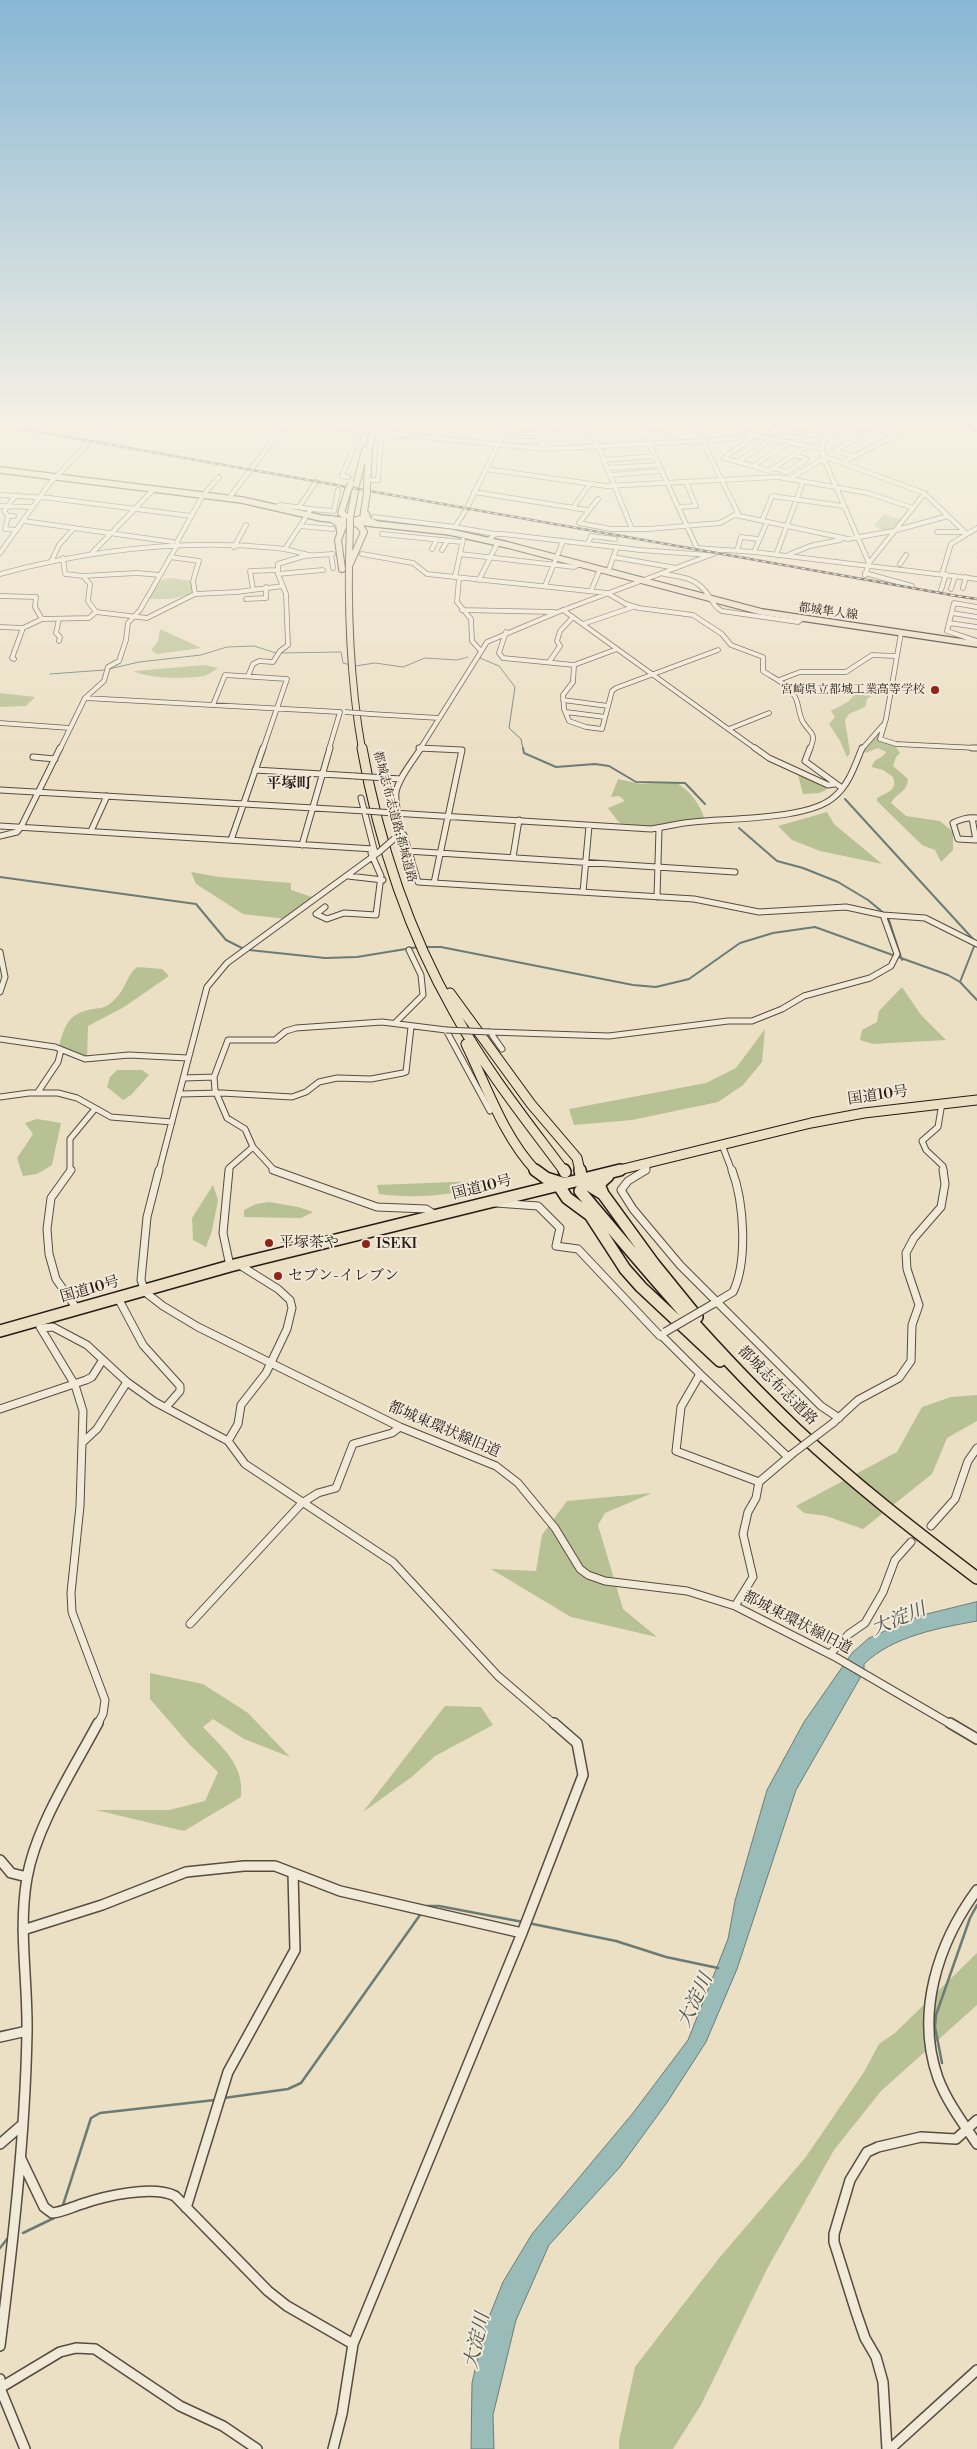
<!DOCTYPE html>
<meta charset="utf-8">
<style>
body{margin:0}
canvas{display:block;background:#ebdfc4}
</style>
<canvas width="977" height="2449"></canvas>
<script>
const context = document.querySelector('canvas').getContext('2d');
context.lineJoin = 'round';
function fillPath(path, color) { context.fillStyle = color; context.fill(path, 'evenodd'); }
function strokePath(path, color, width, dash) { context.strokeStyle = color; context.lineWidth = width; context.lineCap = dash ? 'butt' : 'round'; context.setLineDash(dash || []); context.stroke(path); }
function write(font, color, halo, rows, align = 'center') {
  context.font = font + ' "Libre Bodoni","Noto Serif JP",serif'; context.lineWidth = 4; context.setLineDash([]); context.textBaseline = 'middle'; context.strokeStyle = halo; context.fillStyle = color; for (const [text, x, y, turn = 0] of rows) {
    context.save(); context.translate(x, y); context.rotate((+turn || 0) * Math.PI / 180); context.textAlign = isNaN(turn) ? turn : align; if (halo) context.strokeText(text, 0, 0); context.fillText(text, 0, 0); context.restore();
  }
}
fillPath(new Path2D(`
 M884,514L901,520L892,530H882L874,526Z
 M170,578L192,581L193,594L170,599H148L146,595C152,585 158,580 170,578Z
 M160,629L201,648L157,654L151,650L158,641Z
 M205,665L218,668C214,671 209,674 204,676C189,679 147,679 134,671Z
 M870,688L879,691L867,699L865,707L849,714L845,720L850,753L847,757L840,741L829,724L835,717L831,711L849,701L855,694Z
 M0,693L35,697L26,706L0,707Z
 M882,731L879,737L894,744L900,753L896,757L893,766L908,779C907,793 896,793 891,803L906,816L940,821L953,832V850L941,862L935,850L922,845L877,801V798C887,792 898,791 893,777L883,770L872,767C873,758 883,759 886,752L878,748L865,753L863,750Z
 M797,771L827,785L826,790L819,793L803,794Z
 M618,779L640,784L677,783C691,792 700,804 705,820C682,824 650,833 627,827C618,824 613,814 608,808L625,801L619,796L611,797Z
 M827,812L834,824L882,864L820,851L792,840L778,826Z
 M191,872L219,877L291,883V890L315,898L286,919L243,914L196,884Z
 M137,967L162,969L169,976L124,1007L88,1026L87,1058L59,1046C65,1025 68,1014 92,1009C101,1008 106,1008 113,1001C127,989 125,977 137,967Z
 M902,987L921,1015L946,1040L873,1044L860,1040L862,1030L877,1022L879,1011Z
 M765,1029L762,1062L743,1085L718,1102L632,1120L574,1125L569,1109L706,1083L736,1068Z
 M117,1070H142L149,1075L131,1095L123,1100L107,1087L110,1077Z
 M37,1119L61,1123L52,1165L37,1174L23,1176L17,1158L33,1134L25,1123Z
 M478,1181L490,1185C455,1195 415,1199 379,1194L377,1185Z
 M213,1185L218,1200L212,1231L206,1247L193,1240L192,1218Z
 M269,1202L298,1207L313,1212L301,1218L244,1217V1210L256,1204Z
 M977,1395V1421L947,1438L932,1474L863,1529L826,1516L804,1513L796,1506L897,1452L922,1407L951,1397Z
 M652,1493L605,1513L598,1525L623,1609L657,1637L571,1617L491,1569L536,1571L542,1535L567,1501Z
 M150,1673L203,1684L248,1713L290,1757L244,1739L213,1719L203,1727C222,1747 245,1766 241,1797L184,1831L96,1810H169L205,1801L218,1772L189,1744L150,1699Z
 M445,1706L481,1707L493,1725L435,1756L413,1776L363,1812Z
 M977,1953V2005L881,2091L834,2150L767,2269L701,2405L673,2449H619V2441L635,2367L658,2337L720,2257L805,2158L864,2072L879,2044L895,2033Z`), '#b8c194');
const water = new Path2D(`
 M977,1602V1621C939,1628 893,1636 864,1664V1671L796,1790L737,1969L706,2042L668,2101L620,2167L549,2245L516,2320L493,2415L494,2449H471L472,2383L485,2327L503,2282L532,2234L633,2113L688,2040L728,1939L735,1901L767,1790L804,1722L852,1653L869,1638L919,1616Z`);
fillPath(water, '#99bcb8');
strokePath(water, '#6b7c77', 1);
strokePath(new Path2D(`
 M280,653L341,652L343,663L350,665
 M480,658L499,666L515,687L509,728L521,739L523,749
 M355,666L375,663L403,667L425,658L457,660L468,657
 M109,669L139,662L201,655L227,647L254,646L276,653
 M50,674L104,670`), '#6b7c77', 1);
strokePath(new Path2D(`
 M523,748L524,753L556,767L595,764L609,766L636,782L685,783L705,804
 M845,799L973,939
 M739,828L777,861L803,868L838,882L868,900L885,914
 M0,877L196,904L226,940L244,949
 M888,917L902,960
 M425,947H441L633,985L656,987L689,979L740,943L773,933L815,927L948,975L960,982L977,1000
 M249,950L325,958L357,957L418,947
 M960,982L975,944`), '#6b7c77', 2);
strokePath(new Path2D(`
 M427,1906H439L523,1922
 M528,1923L616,1941L666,1957L718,1968
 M942,2063L935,2027L936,2015L970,1918L977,1905
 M224,2098L288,2089L301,2083L420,1915
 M63,2205L91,2118L100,2113L215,2100
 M23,2233L54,2218
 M0,2248L8,2238`), '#6b7c77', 2.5);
strokePath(new Path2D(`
 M348,477L371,480
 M333,554H362`), '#c4b8a1', 4, [4, 2]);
strokePath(new Path2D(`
 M911,1542L931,1526`), '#c4b8a1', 7, [7, 4]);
const minorFar3 = new Path2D(`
 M329,426L363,430
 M536,426L544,449
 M590,426L632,529
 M641,426L697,548L754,552L977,579
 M746,426L749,431L746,434
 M821,426L823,457L869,563
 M553,427L569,426
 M377,432L544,449L703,441L738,438L746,434L822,449
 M521,433H538
 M645,434L663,433L668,443
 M754,436L724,458L753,466L790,442
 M518,441H541
 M779,441L772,429L821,436
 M821,442L851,427
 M854,457L835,450L865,434
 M604,460L655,456
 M738,462L772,439
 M842,463L895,435L876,428L865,434L845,426
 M753,466L769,471L807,446
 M607,468L659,465
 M774,468L787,472L807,459L793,455
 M486,469L606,486L778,477L868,493L913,508
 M610,475L662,471
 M348,477L342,476L363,426
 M789,479L826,457L924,493L967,534
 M371,480H378L381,438L390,426
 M474,492L587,510
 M0,495L50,498L191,516
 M229,498L284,426
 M598,499L579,523L611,529H648L720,523L738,513L695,426
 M0,506L33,507
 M275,507L281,505L311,509L285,549
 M299,507L316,482
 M678,507L696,506L686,482
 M573,508L589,485
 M311,509L334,511L338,490
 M735,515L848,539L893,531L948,516
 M8,516L5,529L17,530
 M14,516H8L4,511L16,495
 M374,517L455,527
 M24,521L173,542
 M762,521L772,496L843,506
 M300,526L333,529
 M937,532H965
 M382,534L462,542
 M495,534L455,527L467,508L507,426
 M489,540L495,534H503L640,550L709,555
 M177,542L203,495L219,477
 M588,544L591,536L615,539
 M234,547L246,525
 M432,549L437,539
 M442,550L448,540
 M737,551L741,537L758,539
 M754,552L767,522
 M0,553L49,484L105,426
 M91,554L154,489
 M331,554L333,568
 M362,554L413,563L427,574L607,593L626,604L639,608L693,615L722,634L731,645L763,657V671C775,679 790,685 796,699C799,706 799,715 803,722C811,735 817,732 810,749
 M460,554L574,567L580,564
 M776,555L803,482
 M788,555L810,546L840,540
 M170,557L199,561L193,581L195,594
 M613,557L676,568
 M63,558L65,574L83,576L90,584L88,601L96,612L147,618L195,594L237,592L283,586
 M52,560L59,545L74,528
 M900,564L906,555
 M608,572L617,547
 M865,573L912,586
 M0,574C90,550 183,539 276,548C288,549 299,553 310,555
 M278,574L323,570
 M664,574C684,577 697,578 709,596C714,603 714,607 722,611L798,622L802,619
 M942,574L951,544L977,528
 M865,575L869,563L925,493
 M83,576L137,573L160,575
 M455,577L463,540
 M459,578L457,602L471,619L472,641L481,651
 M479,580L498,542
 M545,586L563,541
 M963,588L966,577
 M253,589L250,571L278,570
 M951,589L955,576
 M941,590L946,574
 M591,591L600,569
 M0,596L36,597L35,607L42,619
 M246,599L266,598V587
 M977,607L954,603L947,631L977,641
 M462,610L554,612
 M563,610L756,749
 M952,613L977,617
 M59,619L56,633L60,637L59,641
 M949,623L977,627
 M583,624L633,607
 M0,627L23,628L42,619L89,618L96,612
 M506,632L499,653L503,658L574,665
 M901,633L886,719L880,739L896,744L977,748
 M617,649L574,665L573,682L563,695L564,709L569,721L586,727L602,729L612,691L616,688L718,650
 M14,659L12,658L23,628
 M549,662L560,646L557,641L560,631L573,617
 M248,676L253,664L259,661L273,662L280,651L288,645L286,594L278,574V564L304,556L333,554
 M779,680L800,672H846L872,655L895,656
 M85,698L340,712L329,749
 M563,700L608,706
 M213,705L225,675L287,679L263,749
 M566,712L605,717
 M371,714L439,718
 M0,723L70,728
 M729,729L769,713
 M419,748L441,749
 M60,749L85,698L104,681L108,667L119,661L126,640L128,623L140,610L178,544
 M420,749L487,642L558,612L721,551
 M862,749L883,725`);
const minorFar2 = new Path2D(`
 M419,748L462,750L434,883L694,899L759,912L846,907L883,915L925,918L977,944
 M755,748L769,758L828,785L834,784
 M810,748L805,761L842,788
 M972,748H977
 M33,757L55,759
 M255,770L355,776
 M385,778L401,779
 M0,790L366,811
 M361,798L374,849
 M393,813L651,829C665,827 679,823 693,822C728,818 809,820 834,797C849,785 855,765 862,748
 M972,818L976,840L958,839L953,823C961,819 968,817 977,818
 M0,826L374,849L376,854
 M91,831L107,796
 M400,832L404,835L418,882L434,883
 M0,836L17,832L21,827L60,748
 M395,838C404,822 394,809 396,792C399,777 413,761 421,748
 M231,840L263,748
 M302,845L330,748
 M407,851L735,872
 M513,857L519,820
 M348,876L383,880
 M583,892L589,826
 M657,897L659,829
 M325,907L316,914L327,919L344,913L376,915L381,876L371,853
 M0,952L5,977L0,992
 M395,1023L423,995L421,975L409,950
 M490,1032L609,1036L728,1021H752L782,1009L804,996L870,978L891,966L897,954L883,915
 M490,1032L502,1049
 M0,1039L55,1047L85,1059L129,1055L188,1058
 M184,1078L214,1077
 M38,1092L58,1062L61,1050
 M180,1094L222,1093L292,1097L306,1092L319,1082L337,1078L371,1079L403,1073L406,1072L411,1027
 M0,1097L29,1093H58L77,1098L111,1117L172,1122
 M942,1103L938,1127L922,1141L926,1150L943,1166L944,1171
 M722,1145L732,1171
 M253,1147L275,1171
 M70,1171V1139L94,1110
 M159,1171L207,987L227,963L379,852
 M229,1171V1168L253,1147L245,1129L227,1118L215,1090L214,1077L228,1040H275L286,1031L296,1028L382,1022L446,1030L490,1111
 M646,1171L648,1164`);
const minorFar1 = new Path2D(`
 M71,1170L51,1198L47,1229L49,1254L56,1279L77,1309
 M159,1170L147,1217L141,1280L145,1292L163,1306L198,1327L400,1427L496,1466L518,1483L555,1528L580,1569L588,1575L605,1581L687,1591L735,1606L837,1658L952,1725
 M229,1170L223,1233L230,1266
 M273,1170L377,1207L426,1209L435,1215
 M646,1170L628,1181L621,1190L633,1209L680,1265L821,1406L839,1418
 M496,1203L538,1206L560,1228L556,1246L578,1249L660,1336
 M118,1298L143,1345L180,1386V1391L167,1406
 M713,1304L733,1292C748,1261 744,1202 732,1170
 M40,1327L75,1385L83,1411L80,1506L71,1593L72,1612L105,1700L103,1714L97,1725
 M41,1328L53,1327L87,1345L127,1382L155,1402L228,1441L245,1464L393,1562L498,1676L555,1725
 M661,1335L700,1374L681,1407L676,1451L759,1482
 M700,1374L788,1457
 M0,1409L86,1380L92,1377L102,1361
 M833,1423L858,1400L899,1378L911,1361L912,1325L919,1305L907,1269L906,1253L914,1238L941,1207L945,1184L943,1170
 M228,1441L238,1424L241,1405L266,1373L287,1329L292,1308L290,1300L278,1289L238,1264
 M83,1442L97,1429L127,1382
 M931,1526L955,1499L968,1461L977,1448
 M735,1606L753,1577L743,1534L748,1512L756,1498L759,1482L792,1454
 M190,1624L302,1503L318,1493L336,1488L353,1444L392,1433L400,1427
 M830,1654L849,1634L865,1623L883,1592L895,1560L911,1542`);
const minor = new Path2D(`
 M950,1723L977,1739
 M0,1860L11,1873L27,1877
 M977,1890C938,1943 915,2013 938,2078C947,2102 963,2123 977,2144
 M23,1930L102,1905L186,1872L244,1866H275L340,1891L522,1933
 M0,2037L27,2031
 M0,2144L23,2124
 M21,2159L44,2207L52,2213C63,2212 72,2207 82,2204C105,2196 152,2185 175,2196L268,2291L287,2306L353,2344
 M186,2208L228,2072L295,1950L293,1873
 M0,2346C13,2242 25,2138 27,2033C28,1981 18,1929 27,1878C36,1826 73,1770 98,1723
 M0,2379V2388L25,2449
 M0,2388L60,2352L76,2348L95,2349L180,2406L223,2426L257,2449
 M333,2449L342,2414L353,2344L522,1933L583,1775L577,1743L554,1723
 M887,2449L883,2382L876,2357L865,2338L856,2312L834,2242V2234L850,2180L867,2152L878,2147L921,2137L956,2139L977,2120
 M890,2449L977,2370`);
const major = new Path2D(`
 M973,426L977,427
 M0,470L242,500L321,518L450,532L508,545L762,612L977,644`);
const highwayFar2 = new Path2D(`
 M356,485L365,450
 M367,487L369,450L374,426
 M348,490L341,513L360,526L364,532L350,564
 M366,514L368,520L376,524
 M350,518L355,491
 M332,519L339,524L340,531
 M350,526C347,601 349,675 362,749
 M342,569L338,540L344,524L363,518L367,493`);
const highwayFar1 = new Path2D(`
 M362,748C378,839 408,931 454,1012C485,1069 526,1120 564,1171
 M450,993L531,1104L577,1158L580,1171
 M466,1044C487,1087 503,1136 536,1171
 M615,1171L811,1123L864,1113L977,1100`);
const highway = new Path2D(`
 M535,1170L546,1178L565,1184
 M564,1170L565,1172
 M580,1170L582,1181L603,1194
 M608,1176L599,1184L603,1194L654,1264L697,1317
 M559,1186L567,1198L590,1215L625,1269L641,1287L720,1361
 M580,1191C649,1273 718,1355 796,1429C853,1483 915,1531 977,1578
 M0,1331L230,1266L620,1170`);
strokePath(minorFar3, '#574c41', 5.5);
strokePath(minorFar2, '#574c41', 7);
strokePath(minorFar1, '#574c41', 9);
strokePath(minor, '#574c41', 12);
strokePath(major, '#261b15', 8);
strokePath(highwayFar2, '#261b15', 8);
strokePath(highwayFar1, '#261b15', 11);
strokePath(highway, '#261b15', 14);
strokePath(minorFar3, '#f2ead9', 4);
strokePath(minorFar2, '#f2ead9', 5);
strokePath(minorFar1, '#f2ead9', 7);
strokePath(minor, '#f2ead9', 9);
strokePath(major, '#ebdfc4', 5.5);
strokePath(highwayFar2, '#ebdfc4', 6);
strokePath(highwayFar1, '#ebdfc4', 9);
strokePath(highway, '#ebdfc4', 11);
const rail = new Path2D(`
 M6,426L957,596
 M950,595L977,599`);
strokePath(rail, '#261b15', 2.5);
strokePath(rail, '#f2ead9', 1, [4]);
const minorBridgeFar2 = new Path2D(`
 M345,712L371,714`);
const minorBridgeFar1 = new Path2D(`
 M355,776L385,778
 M366,811L393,813
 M379,852L395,838
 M446,1030L490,1032`);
const minorBridge = new Path2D(`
 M665,1332L713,1304
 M792,1454L833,1423`);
const highwayBridge = new Path2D(`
 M367,487V493
 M348,490L351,484
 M350,518V526`);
strokePath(minorBridgeFar2, '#574c41', 5.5, []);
strokePath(minorBridgeFar1, '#574c41', 7, []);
strokePath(minorBridge, '#574c41', 9, []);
strokePath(highwayBridge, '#261b15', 8, []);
strokePath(minorBridgeFar2, '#f2ead9', 4);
strokePath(minorBridgeFar1, '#f2ead9', 5);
strokePath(minorBridge, '#f2ead9', 7);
strokePath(highwayBridge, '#ebdfc4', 6);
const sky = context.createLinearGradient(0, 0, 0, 769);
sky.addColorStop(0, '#88b7d5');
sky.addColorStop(0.55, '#f6f1e4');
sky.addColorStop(1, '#f6f1e400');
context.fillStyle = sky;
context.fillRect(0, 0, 977, 769);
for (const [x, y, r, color] of [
 [935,690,5,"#8f2418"],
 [269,1243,5,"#8f2418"],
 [366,1244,5,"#8f2418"],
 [278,1276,5,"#8f2418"]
]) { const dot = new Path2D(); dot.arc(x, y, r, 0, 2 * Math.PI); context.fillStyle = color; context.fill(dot); strokePath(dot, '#f2ead9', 2); }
write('12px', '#261b15', '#f2ead9', [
 ["都城隼人線",828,612,8],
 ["都城志布志道路;都城道路",394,817,75]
]);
write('12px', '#261b15', '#f2ead9', [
 ["宮崎県立都城工業高等学校",925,690]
], 'right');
write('bold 15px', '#261b15', '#f2ead9', [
 ["平塚町",289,784]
]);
write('15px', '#261b15', '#f2ead9', [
 ["国道10号",878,1096,-8],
 ["国道10号",482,1188,-14],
 ["国道10号",90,1290,-16],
 ["都城志布志道路",777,1386,45],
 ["都城東環状線旧道",444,1430,23],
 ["都城東環状線旧道",797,1623,27]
]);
write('15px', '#261b15', '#f2ead9', [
 ["平塚茶や",279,1243],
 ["ISEKI",376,1244],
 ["セブン-イレブン",288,1276]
], 'left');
write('italic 19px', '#4e534e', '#f2ead9', [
 ["大淀川",899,1620,-22],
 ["大淀川",696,2001,-65],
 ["大淀川",478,2341,-77]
]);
</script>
